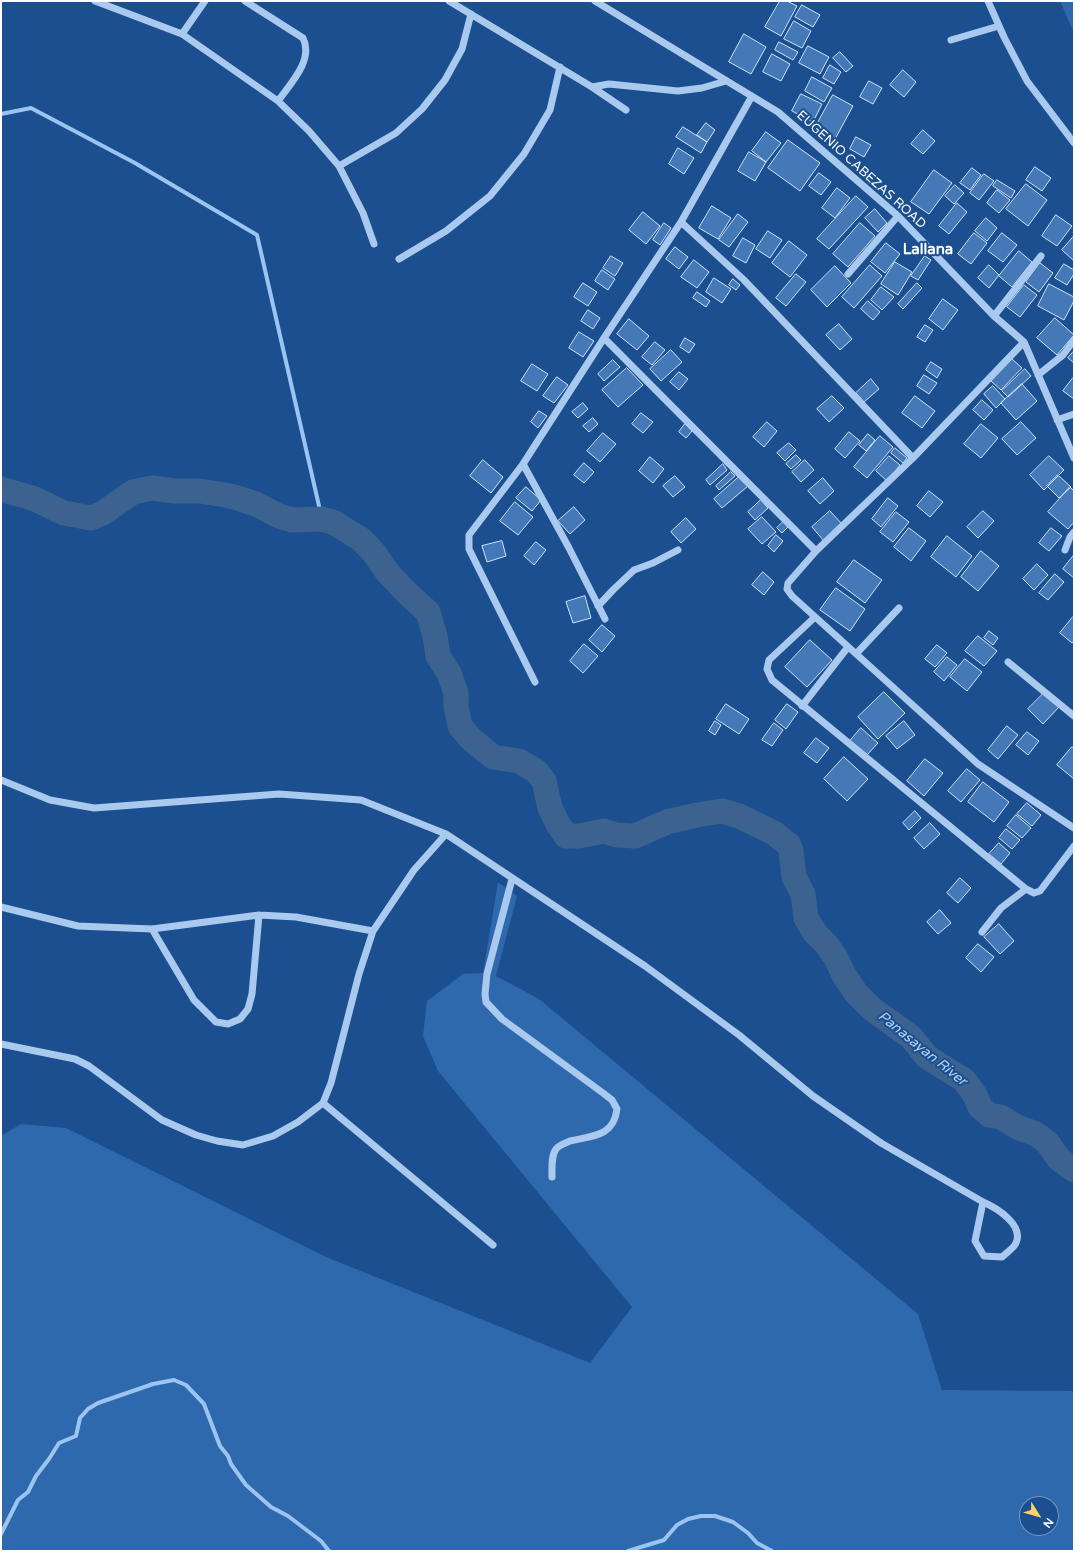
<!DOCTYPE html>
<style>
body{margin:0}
#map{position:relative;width:1075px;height:1552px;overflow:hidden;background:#1b4f8f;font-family:"Varela Round",sans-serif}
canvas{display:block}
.frame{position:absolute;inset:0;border:2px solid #fff;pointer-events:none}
.north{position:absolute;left:1019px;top:1496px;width:40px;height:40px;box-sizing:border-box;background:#1b4f8f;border:1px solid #7695bc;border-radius:50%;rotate:127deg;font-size:11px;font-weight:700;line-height:16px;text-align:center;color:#fff}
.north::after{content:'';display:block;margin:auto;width:14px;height:18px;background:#ffd166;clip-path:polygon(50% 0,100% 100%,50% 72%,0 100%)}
</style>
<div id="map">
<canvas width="1075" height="1552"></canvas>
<div class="frame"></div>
<div class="north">N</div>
</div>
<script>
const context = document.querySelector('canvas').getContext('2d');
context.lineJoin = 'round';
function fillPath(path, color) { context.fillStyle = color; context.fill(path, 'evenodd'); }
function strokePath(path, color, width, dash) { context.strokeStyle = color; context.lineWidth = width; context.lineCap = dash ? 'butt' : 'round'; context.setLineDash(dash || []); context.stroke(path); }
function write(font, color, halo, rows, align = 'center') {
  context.font = font + ' "Varela Round",sans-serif'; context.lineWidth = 4; context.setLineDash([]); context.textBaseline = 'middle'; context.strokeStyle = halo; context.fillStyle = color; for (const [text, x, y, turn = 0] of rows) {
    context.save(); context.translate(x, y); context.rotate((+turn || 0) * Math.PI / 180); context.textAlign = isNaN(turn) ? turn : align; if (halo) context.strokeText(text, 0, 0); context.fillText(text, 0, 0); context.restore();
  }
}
fillPath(new Path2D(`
 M1060,1H1074V33Z
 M498,882L517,896L496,976L539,999L918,1314L942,1390L1074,1391V1551H1V1136L21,1124L66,1128L326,1257L590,1363L632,1307L438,1071L423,1036L427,1001L463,974L483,973ZM1027,1504H1051V1528H1027Z`), '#2e69ad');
strokePath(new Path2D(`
 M1,114L31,108L135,163L257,235L322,519
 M1,1534L18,1500L28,1492L36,1476L49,1459L59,1443L76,1436L80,1418L88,1409L98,1403L153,1384L174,1380L186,1385L204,1404L220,1446L228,1456L231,1464L246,1485L271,1507L288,1516L321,1541L329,1551
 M628,1551L664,1540L677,1525L688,1519L701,1516H715L733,1522L748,1533L757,1543L772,1551`), '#9cc4f0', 4);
strokePath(new Path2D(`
 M1,489L35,499L64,513L91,518L103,513L133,492L152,488L175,491H200L231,496L256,504L279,516L292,520L322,519L335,523L349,532L362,540L374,553L388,573L407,593L428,612L435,636L438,656L449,673L456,693V706L460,726L472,740L493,757L519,761L536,771L544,781L550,808L558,824L566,836H579L604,831L616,835L635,836L667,822L697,815L722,811L739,816L774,833L789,845L791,851L794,877L803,894L806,918L815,933L826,944L836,958L844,975L856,993L872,1009L911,1037L927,1057L964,1080L975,1095L980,1107L989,1115L1001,1117L1017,1127L1036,1134L1047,1142L1059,1159L1074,1170`), '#3c6290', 25);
const building = new Path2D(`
 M780,1H787L797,6L781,36L765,27Z
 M802,5L820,15L813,27L795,17Z
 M794,21L811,31L802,48L784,39Z
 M744,34L766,47L751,74L729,62Z
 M779,42L798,52L793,60L775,50Z
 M808,46L829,57L820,74L799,63Z
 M840,52L853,66L846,72L833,58Z
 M772,54L790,64L781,81L763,72Z
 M830,65L841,72L834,84L823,78Z
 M903,70L916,82L904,97L890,85Z
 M812,77L832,88L824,102L805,91Z
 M869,81L882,88L873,104L860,97Z
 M801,94L822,104L813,122L792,111Z
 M833,95L853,106L834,141L814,130Z
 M706,123L715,130L707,142L697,135Z
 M683,127L707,142L701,153L676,137Z
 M923,130L935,141L923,154L911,144Z
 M766,132L781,143L766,162L752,151Z
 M856,137L871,145L864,157L850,149Z
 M788,140L820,163L800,191L768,168Z
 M678,148L694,158L684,174L669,164Z
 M749,152L766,162L755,181L738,171Z
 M1035,167L1051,178L1042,191L1026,180Z
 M972,168L981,175L970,190L960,183Z
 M934,170L952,183L929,214L911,202Z
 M819,173L831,182L821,195L809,186Z
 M984,174L994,181L979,200L970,193Z
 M997,180L1015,191L1011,198L993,186Z
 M1026,184L1047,200L1028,226L1006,209Z
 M955,185L964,193L954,204L945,196Z
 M837,188L850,198L835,218L822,208Z
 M997,190L1010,200L999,213L987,203Z
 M856,196L868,207L829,249L817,239Z
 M957,203L967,212L949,234L939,226Z
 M712,206L731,218L718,239L699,228Z
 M875,209L887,223L878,232L865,218Z
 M643,212L660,226L646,244L629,230Z
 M738,214L748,222L729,247L719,240Z
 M1056,215L1072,226L1057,246L1042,236Z
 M986,218L997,228L987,241L975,231Z
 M664,223L671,228L660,245L653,240Z
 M860,223L875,236L848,267L833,254Z
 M768,231L782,240L770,258L756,249Z
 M974,233L987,243L971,264L958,254Z
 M1002,233L1017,245L1003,262L988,251Z
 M1074,236V261L1062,250Z
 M743,238L755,245L746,263L733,256Z
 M789,241L807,255L790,277L772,263Z
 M886,243L900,254L885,273L871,262Z
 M675,247L688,257L679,269L666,259Z
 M1019,251L1032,262L1012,287L999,276Z
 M611,256L623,263L615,276L603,268Z
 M925,256L931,260L918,280L911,276Z
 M694,260L709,272L697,288L681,277Z
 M895,262L912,272L898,295L881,284Z
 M1040,263L1053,273L1039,292L1026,282Z
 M1064,264L1074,270V274L1067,285L1055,278Z
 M870,265L882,276L854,308L842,297Z
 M989,265L999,275L989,288L978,278Z
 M835,266L851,283L827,307L811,290Z
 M602,270L615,279L608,290L595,281Z
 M796,274L806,282L786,306L776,298Z
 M714,278L731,289L722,303L706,292Z
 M733,279L740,285L736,290L729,285Z
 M583,283L597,292L588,306L574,297Z
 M917,283L922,288L903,309L898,304Z
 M1049,284L1074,297V301L1064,320L1038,306Z
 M1024,285L1037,295L1020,317L1007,307Z
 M881,287L894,297L882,310L871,300Z
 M697,292L710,301L706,307L693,298Z
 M943,299L958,310L943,330L929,319Z
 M868,301L880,312L873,320L861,309Z
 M588,310L600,318L593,329L581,321Z
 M1055,318L1074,335L1057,355L1037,338Z
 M629,319L649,336L637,350L617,334Z
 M839,324L852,339L840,350L826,335Z
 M925,325L933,330L925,342L917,337Z
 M579,332L594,341L583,357L569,348Z
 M685,338L695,344L689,353L680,347Z
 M655,342L665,350L652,365L642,357Z
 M671,350L682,362L661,381L650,369Z
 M1074,351V363L1068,358Z
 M1012,359L1022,368L1001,390L991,381Z
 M613,360L620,367L604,381L598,374Z
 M931,362L942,369L937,378L926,370Z
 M532,364L548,374L537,391L521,381Z
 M627,368L643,385L618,407L602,390Z
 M1025,369L1031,376L1008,397L1002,391Z
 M679,372L688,379L679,390L670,382Z
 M924,375L937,383L929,394L917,386Z
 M557,377L568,385L554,403L543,396Z
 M1073,378H1074V399L1063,391Z
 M871,379L879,389L864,402L856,393Z
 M1022,384L1037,401L1016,420L1001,403Z
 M993,386L1005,399L996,408L984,394Z
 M832,396L844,408L829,422L817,409Z
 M915,396L935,411L922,428L902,413Z
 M982,400L993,410L984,420L973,410Z
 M583,403L588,409L578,418L572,412Z
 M539,411L547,416L538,428L531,422Z
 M641,413L653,422L643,433L632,424Z
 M593,418L598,424L589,432L583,426Z
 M767,422L777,431L764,447L753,437Z
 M1021,422L1036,438L1017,455L1002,439Z
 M685,424L692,431L686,438L679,432Z
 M981,424L998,438L981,458L964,444Z
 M849,432L860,441L845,458L835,449Z
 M603,433L616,444L600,462L587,451Z
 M868,434L875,440L866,451L859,445Z
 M880,436L893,447L867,478L854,467Z
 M789,443L796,450L785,461L777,453Z
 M895,448L907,458L903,463L891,453Z
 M796,455L801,460L791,469L786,464Z
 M889,456L900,465L887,481L876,471Z
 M1049,456L1064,470L1044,490L1030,475Z
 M650,457L664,469L653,483L639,471Z
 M483,460L503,477L491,493L470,476Z
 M805,460L814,470L801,482L792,472Z
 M584,463L594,472L584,483L574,475Z
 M723,464L727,470L710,485L706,480Z
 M731,472L735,476L719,490L716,486Z
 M1058,475L1071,487L1059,498L1047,486Z
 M675,476L685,487L673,497L663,486Z
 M739,477L748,486L722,508L714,499Z
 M823,478L834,491L820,504L808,491Z
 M526,487L541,500L532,511L516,498Z
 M1070,487L1074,491V522L1068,529L1048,512Z
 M929,491L943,502L930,517L917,506Z
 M888,498L898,506L881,527L872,519Z
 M761,500L768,508L755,520L748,512Z
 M515,502L533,517L518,535L500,521Z
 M574,507L585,520L570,534L558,521Z
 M830,511L842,524L824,541L812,527Z
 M983,511L994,521L978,538L967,527Z
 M896,512L909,522L893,542L880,532Z
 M762,517L776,532L762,544L748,529Z
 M686,518L696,529L681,543L671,532Z
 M784,521L789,526L782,533L777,528Z
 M909,528L926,541L911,561L894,547Z
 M1051,528L1062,536L1049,551L1039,543Z
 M776,535L783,541L774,552L768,546Z
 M947,536L972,556L956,577L931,557Z
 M502,541L506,556L487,562L482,546Z
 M536,542L546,550L534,565L524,556Z
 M981,551L999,566L978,591L961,577Z
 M1074,555V578L1063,569Z
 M854,560L882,580L865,603L837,582Z
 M1037,564L1048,575L1034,590L1023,579Z
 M763,572L774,582L764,595L752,585Z
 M1055,574L1064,582L1048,600L1039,593Z
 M836,588L865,609L850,631L820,610Z
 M585,596L591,618L573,623L566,602Z
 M1073,617L1074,618V641L1072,643L1060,633Z
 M602,625L615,636L602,652L589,640Z
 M989,631L998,638L993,645L984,638Z
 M978,636L997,651L984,666L965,651Z
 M810,640L832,660L807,687L785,667Z
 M584,644L598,656L583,673L570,661Z
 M937,645L947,653L935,667L925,659Z
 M947,657L957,665L944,681L934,672Z
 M965,659L982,672L967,691L950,677Z
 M884,692L905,713L878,739L858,717Z
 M1044,693L1059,707L1043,724L1028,709Z
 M726,704L749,719L739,734L716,719Z
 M787,704L798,712L786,729L775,720Z
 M715,721L721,725L715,735L709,731Z
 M904,721L915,735L897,749L886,736Z
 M774,723L783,730L772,746L762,740Z
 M1007,726L1018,735L998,759L988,750Z
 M861,728L878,743L867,755L850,741Z
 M1027,732L1039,741L1028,755L1016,745Z
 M816,738L829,748L817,763L804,753Z
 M1072,747L1074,748V779L1057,765Z
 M844,757L868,779L847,801L824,779Z
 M925,759L943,773L924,796L907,781Z
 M967,769L980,780L961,802L948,791Z
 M983,782L1009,802L994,822L968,802Z
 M1027,803L1041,815L1032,826L1017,814Z
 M915,811L921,818L909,830L903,823Z
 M1016,815L1031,828L1022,838L1007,826Z
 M930,823L940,834L924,849L914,838Z
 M1006,829L1020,840L1012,849L999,838Z
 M999,843L1010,853L1001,864L989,854Z
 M960,878L971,888L958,903L947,893Z
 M940,910L951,923L938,934L927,922Z
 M999,924L1014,941L1000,954L984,937Z
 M978,944L994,957L981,972L966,958Z`);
fillPath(building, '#4478b7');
strokePath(building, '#cfe3fa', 1);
strokePath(new Path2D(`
 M95,1L182,34L278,101L309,131L339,166L363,213L374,244
 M245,1L303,38C314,60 290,84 278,101
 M449,1L592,87L626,110
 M595,1L778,112L898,216L994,316L1024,342L1074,458
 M988,1L1004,37L1027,81L1074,143
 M182,34L205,1
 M951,40L999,26
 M592,87L609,84L678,91L702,88L726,81
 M339,166L396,133L422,109L445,80L462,49L471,14
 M681,222L744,280L913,458
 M399,259L446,231L490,196L524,154L550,110L560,67
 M848,274L898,216
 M994,316L1041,256
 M604,338L816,551L788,583L787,589L792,596L978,764L1074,828
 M1038,375L1063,355L1074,340
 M1057,420L1074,414
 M523,464L569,548L605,619
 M1065,550L1070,537L1074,532
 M816,551L913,458L1024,342
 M598,606L613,590L634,570L653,563L678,550
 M815,617L769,660L767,669L772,680L1026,889L1034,893L1040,891L1074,846
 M856,654L899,608
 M1008,662L1074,716
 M535,682L469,549V535L523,464L604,338L681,222L752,96
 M802,706L848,647
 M1,780L50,800L94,808L279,794L361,800L446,834L645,966L739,1035L813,1096L881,1143L983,1202C997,1208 1024,1225 1016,1243C1014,1248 1006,1253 1002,1257L984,1256L975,1241L983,1202
 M512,879L487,974L485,994L486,1002L502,1019L603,1093L612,1100L617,1109C614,1137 591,1136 570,1141C565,1143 559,1145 556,1149C551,1156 552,1168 552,1177
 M1,907L78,926L152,929L259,915L296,917L373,931
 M152,929L194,1000L216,1022L228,1024L240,1019L248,1009L252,994L259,915
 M982,932L1001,908L1026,889
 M1,1044L75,1059L89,1066L162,1120L196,1135L217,1141L243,1145L273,1136L298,1122L323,1103L331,1083L359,974L373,931L414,870L446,834
 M323,1103L493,1245`), '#a9c9ee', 7);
write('13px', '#fff', '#1b4f8f', [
 ["EUGENIO CABEZAS ROAD",861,170,42]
]);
write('italic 14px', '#b5d3f5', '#1b4f8f', [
 ["Panasayan River",922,1049,39]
]);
write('bold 15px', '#fff', '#1b4f8f', [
 ["Lallana",928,250]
]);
</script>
